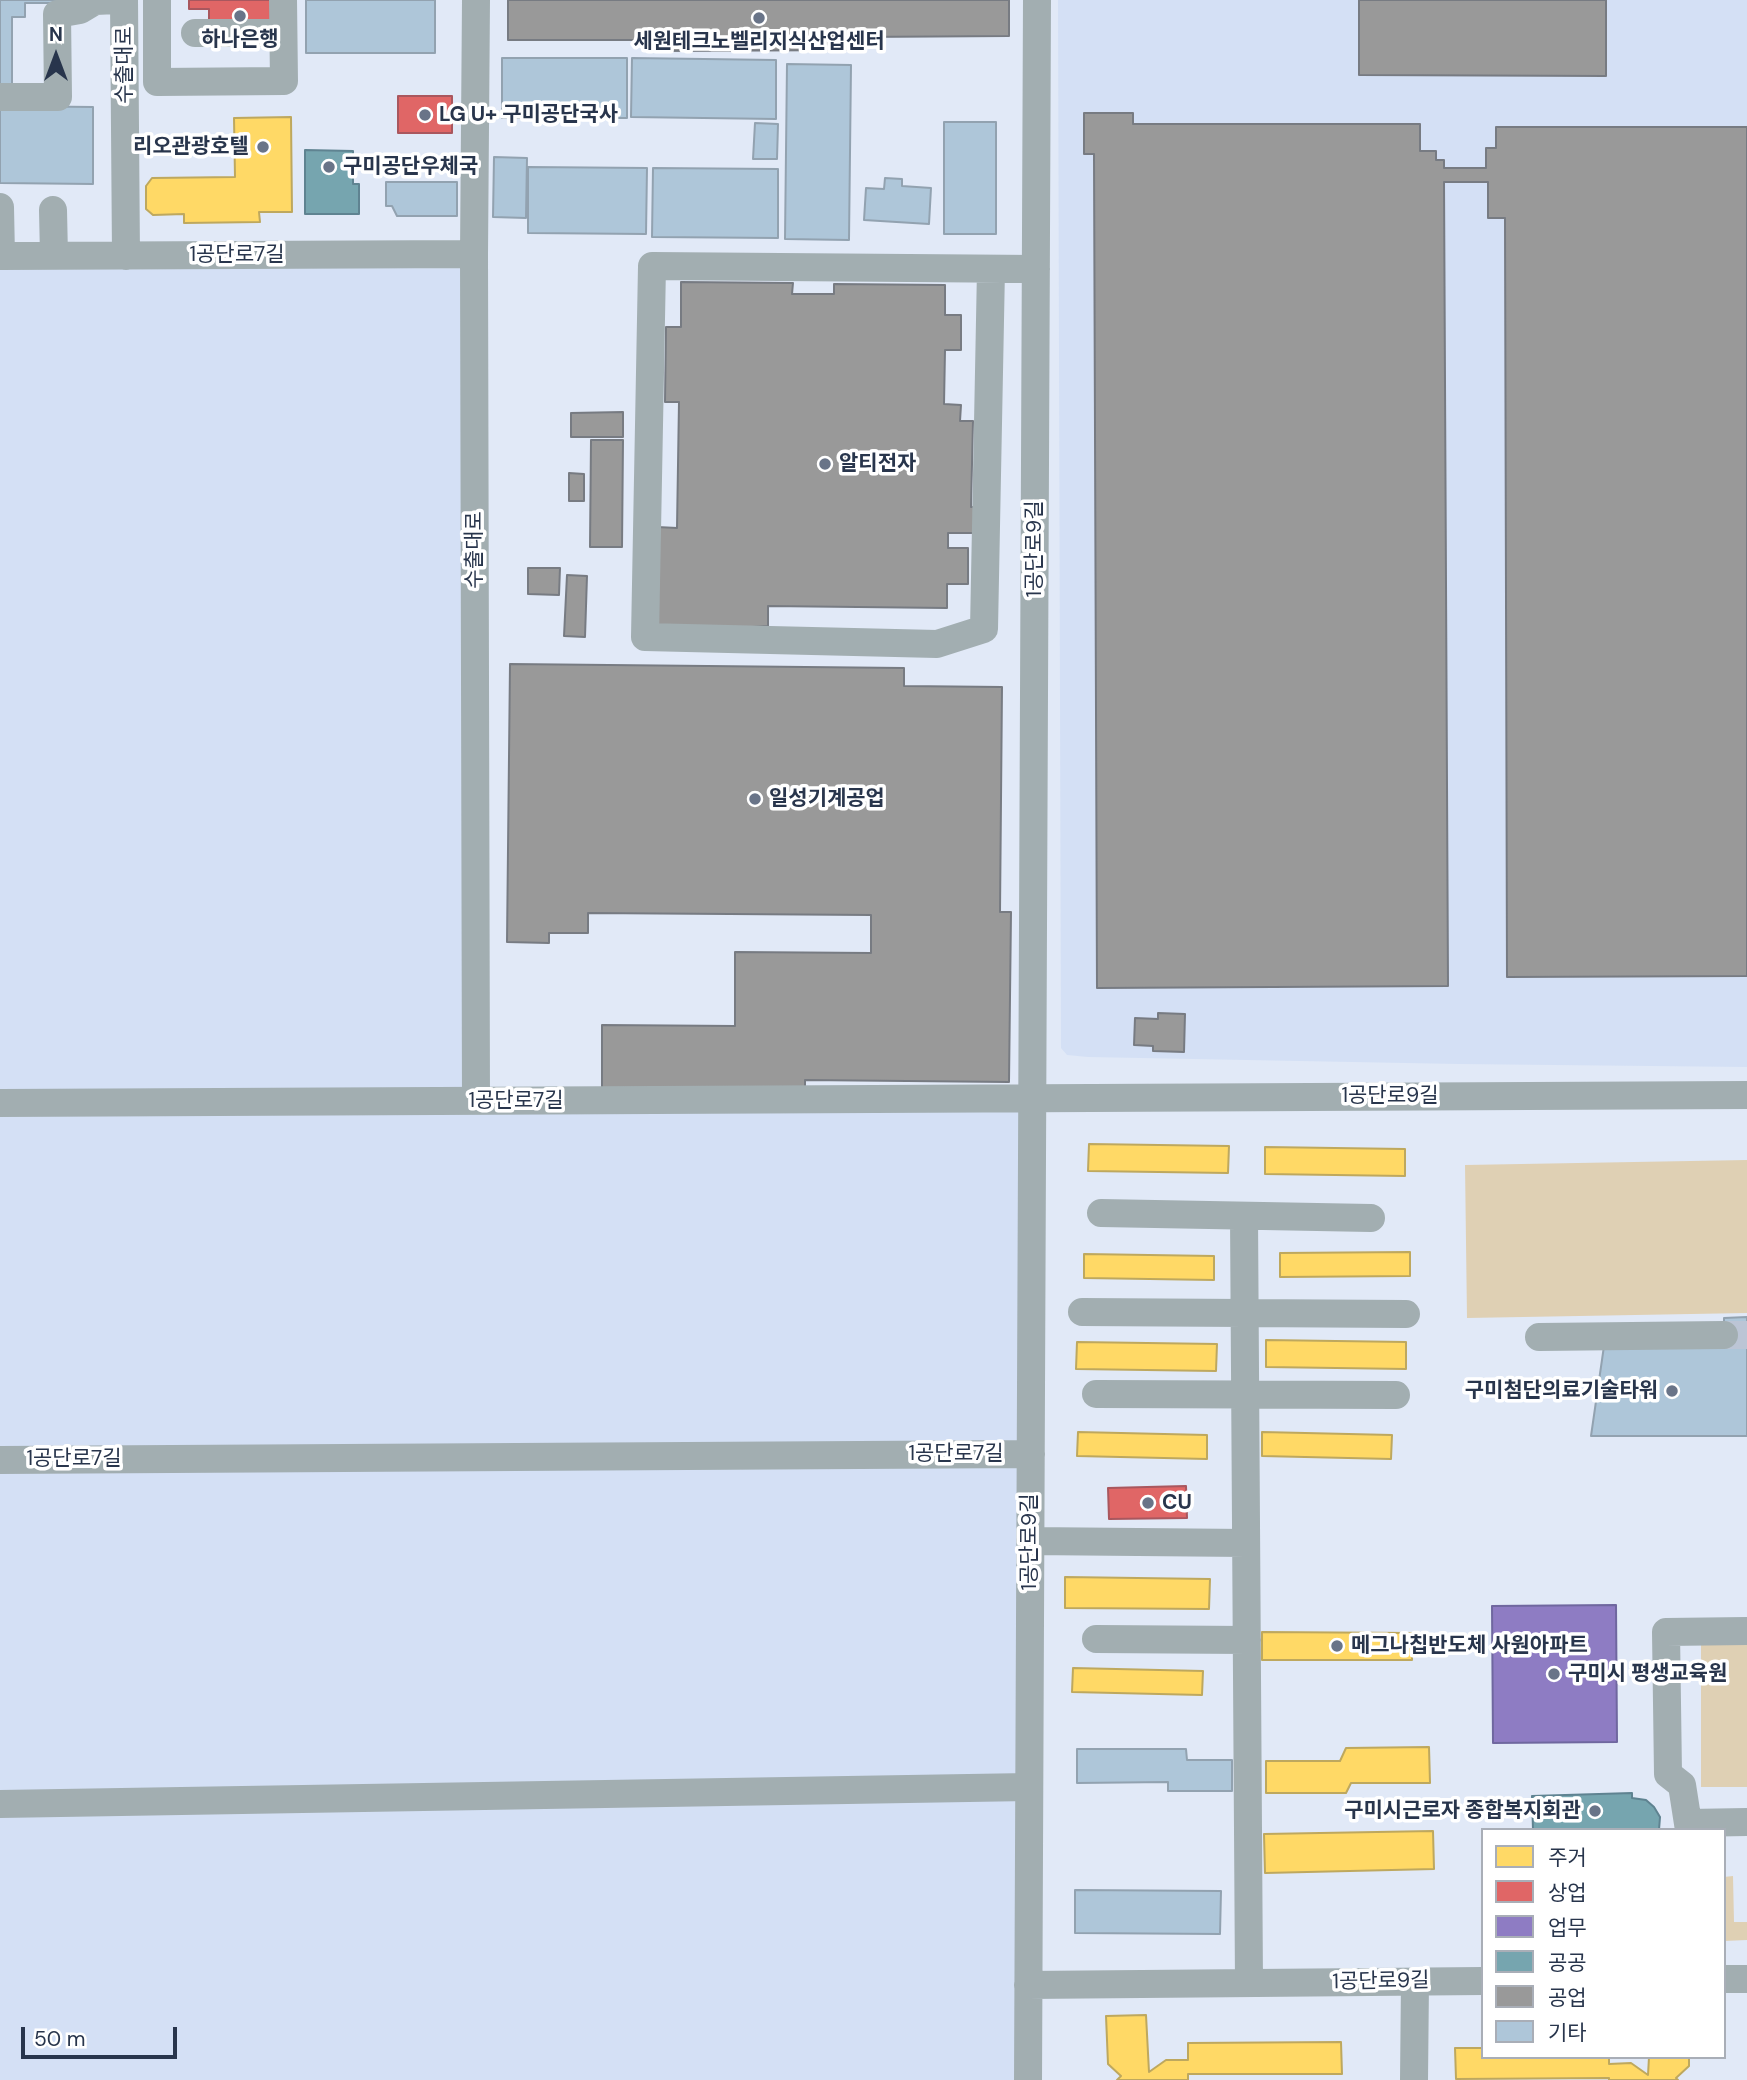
<!DOCTYPE html>
<meta charset="utf-8">
<style>
body{margin:0}
#map{position:relative;width:1747px;height:2080px;overflow:hidden;background:#e1e9f7;font-family:"DM Sans","Noto Sans KR",sans-serif}
canvas{display:block}
.legend{position:absolute;left:1481px;top:1828px;width:245px;height:231px;box-sizing:border-box;background:#fff;border:2px solid #a9aeb7;margin:0;padding:9px 12px;list-style:none;font-size:21px;color:#28354c}
.legend li{display:flex;align-items:center;gap:14px;height:35px}
.legend b{width:35px;border:2px solid #a9aeb7}
.north{position:absolute;left:21px;top:21px;width:70px;height:70px;-webkit-text-stroke:5px #fff;paint-order:stroke;rotate:0deg;font-size:19px;font-weight:700;line-height:28px;text-align:center;color:#28354c}
.north::after{content:'';display:block;margin:auto;width:24px;height:32px;background:#28354c;clip-path:polygon(50% 0,100% 100%,50% 72%,0 100%)}
.scale{position:absolute;left:21px;top:2027px;width:156px;height:32px;box-sizing:border-box;border:4px solid #28354c;border-top:0;padding-left:9px;font-size:21px;line-height:24px;white-space:nowrap;color:#28354c;-webkit-text-stroke:5px #fff;paint-order:stroke}
</style>
<div id="map">
<canvas width="1747" height="2080"></canvas>
<ul class="legend">
<li><b style="height:19px;background:#ffd966"></b>주거</li>
<li><b style="height:19px;background:#e06666"></b>상업</li>
<li><b style="height:19px;background:#8e7cc3"></b>업무</li>
<li><b style="height:19px;background:#76a5af"></b>공공</li>
<li><b style="height:19px;background:#999"></b>공업</li>
<li><b style="height:19px;background:#aec6d9"></b>기타</li>
</ul>
<div class="north">N</div>
<div class="scale">50 m</div>
</div>
<script>
const context = document.querySelector('canvas').getContext('2d');
context.lineJoin = 'round';
function fillPath(path, color) { context.fillStyle = color; context.fill(path, 'evenodd'); }
function strokePath(path, color, width, dash) { context.strokeStyle = color; context.lineWidth = width; context.lineCap = dash ? 'butt' : 'round'; context.setLineDash(dash || []); context.stroke(path); }
function write(font, color, halo, rows, align = 'center') {
  context.font = font + ' "DM Sans","Noto Sans KR",sans-serif'; context.lineWidth = 7; context.setLineDash([]); context.textBaseline = 'middle'; context.strokeStyle = halo; context.fillStyle = color; for (const [text, x, y, turn = 0] of rows) {
    context.save(); context.translate(x, y); context.rotate((+turn || 0) * Math.PI / 180); context.textAlign = isNaN(turn) ? turn : align; if (halo) context.strokeText(text, 0, 0); context.fillText(text, 0, 0); context.restore();
  }
}
fillPath(new Path2D(`
 M1058,0H1747V1067L1458,1064L1088,1057L1067,1055L1061,1048Z
 M474,254L476,1101L1032,1098L1028,2080H0V257Z`), '#d4e0f5');
fillPath(new Path2D(`
 M1747,1160V1313L1467,1318L1465,1165Z
 M1701,1640H1747V1787H1701Z
 M1733,1876L1734,1922H1747V1940L1724,1941V1877Z`), '#dfd0b4');
const homes = new Path2D(`
 M291,117L292,212H259L260,222L184,223V214L153,215L146,209V186L152,178L235,177L234,118Z
 M1089,1144L1229,1146L1228,1173L1088,1171Z
 M1265,1147L1405,1149V1176L1265,1174Z
 M1410,1252V1276L1280,1277V1253Z
 M1084,1254L1214,1256V1280L1084,1278Z
 M1266,1340L1406,1342V1369L1266,1367Z
 M1077,1342L1217,1344L1216,1371L1076,1369Z
 M1078,1432L1207,1435V1459L1077,1456Z
 M1262,1432L1392,1435L1391,1459L1262,1456Z
 M1065,1577L1210,1579L1209,1609L1065,1608Z
 M1262,1632L1412,1633V1660H1262Z
 M1073,1668L1203,1671L1202,1695L1072,1692Z
 M1429,1747L1430,1783H1351L1346,1793H1266V1761H1340L1346,1748Z
 M1433,1831L1434,1869L1265,1873L1264,1834Z
 M1146,2015L1149,2072L1166,2060H1188V2043L1341,2042L1342,2074H1188V2080H1117L1121,2076L1108,2064L1106,2016Z
 M1455,2048H1483V2057H1609V2064L1631,2063L1648,2075L1649,2057H1689V2066L1676,2078L1678,2080H1609V2078L1456,2079Z`);
fillPath(homes, '#ffd966');
strokePath(homes, '#bea85e', 2);
const shops = new Path2D(`
 M189,0H271V23L209,22V9H189Z
 M398,96H452V133H398Z
 M1186,1486L1187,1518L1109,1519L1108,1488Z`);
fillPath(shops, '#e06666');
strokePath(shops, '#a9575e', 2);
const offices = new Path2D(`
 M1616,1605L1617,1742L1493,1743L1492,1606Z`);
fillPath(offices, '#8e7cc3');
strokePath(offices, '#6f679f', 2);
const public = new Path2D(`
 M305,150L353,151V184H359V214H305Z
 M1632,1793V1798L1646,1800L1654,1807L1660,1817L1659,1830H1533L1532,1796Z`);
fillPath(public, '#76a5af');
strokePath(public, '#5f8391', 2);
const industry = new Path2D(`
 M508,0H1009V36L858,37V50L659,51V40H508Z
 M1359,0H1606V76L1359,75Z
 M1084,113H1133V124H1420V151H1436V160H1444V168H1486V148H1496V127H1747V976L1507,977L1505,218H1488V182H1444L1448,986L1097,988L1094,154H1084Z
 M681,282L793,283L792,294H834V284L945,285V315H961V350H945L944,404L961,405L960,421H973L971,507H977L976,533H948V548H968V584H947V608L768,606V626L655,633L657,527L677,528L679,402H665L666,327H681Z
 M623,412V437H571V413Z
 M591,440H623L622,547H590Z
 M569,473L584,474V501H569Z
 M528,568H560L559,595L528,594Z
 M567,575L587,576L585,637L564,636Z
 M510,664L904,668V686L1002,687L1000,912H1011L1009,1082L805,1080V1090L602,1091V1025L735,1026V952L871,953V915L588,913V933H549V943L507,942Z
 M1158,1013L1185,1014L1184,1052L1153,1051V1046L1134,1045L1135,1018L1158,1019Z`);
fillPath(industry, '#999');
strokePath(industry, '#777b82', 2);
const building = new Path2D(`
 M0,0H79V3H25V17H12V89H0Z
 M306,0H435V53H306Z
 M502,58H627V118H502Z
 M632,58L776,60V119L631,117Z
 M787,64L851,65L849,240L785,239Z
 M0,106L93,107V184L0,183Z
 M944,122H996V234H944Z
 M755,123L778,124L777,159H753Z
 M494,157L527,158L526,218L493,217Z
 M528,167L647,168L646,234L528,233Z
 M653,168L778,169V238L652,237Z
 M885,178L902,179V186L931,188L929,224L864,220L866,188L884,189Z
 M386,182H457V216H397L392,206H386Z
 M1747,1317V1436H1591L1604,1346L1724,1335V1318Z
 M1077,1749H1186L1187,1760H1232V1791H1168V1782L1077,1783Z
 M1075,1890L1221,1891L1220,1934L1075,1933Z`);
fillPath(building, '#aec6d9');
strokePath(building, '#92a2b0', 2);
strokePath(new Path2D(`
 M1724,1335H1747`), '#bcc5d5', 28, [28, 14]);
strokePath(new Path2D(`
 M124,0L126,256
 M157,0V82L284,81L283,0
 M195,33H283
 M0,97H58L57,14L80,10L95,1L117,0
 M0,207L1,256
 M53,210L54,256
 M0,256L474,254
 M991,269L984,629L937,644L645,637L652,266L1036,269
 M476,1101L474,254L476,0
 M0,1103L1747,1095
 M1101,1213L1371,1218
 M1244,1216L1249,1983
 M1082,1312L1406,1314
 M1539,1337L1724,1335
 M1096,1394L1396,1395
 M0,1460L1031,1454
 M1030,1541L1246,1543
 M1096,1639L1247,1640
 M0,1804L1029,1787
 M1689,1823L1747,1822
 M1689,1830L1682,1785L1668,1774L1666,1632L1747,1631
 M1724,1979H1747
 M1028,1985L1483,1981
 M1028,2080L1037,0
 M1414,2080L1415,1982`), '#a2aeb1', 28);
for (const [x, y, r, color] of [
 [240,16,7,"#697488"],
 [759,18,7,"#697488"],
 [425,115,7,"#697488"],
 [263,147,7,"#697488"],
 [329,167,7,"#697488"],
 [825,464,7,"#697488"],
 [755,799,7,"#697488"],
 [1672,1391,7,"#697488"],
 [1148,1503,7,"#697488"],
 [1337,1646,7,"#697488"],
 [1554,1674,7,"#697488"],
 [1595,1811,7,"#697488"]
]) { const dot = new Path2D(); dot.arc(x, y, r, 0, 2 * Math.PI); context.fillStyle = color; context.fill(dot); strokePath(dot, '#fff', 2.5); }
write('bold 21px', '#28354c', '#fff', [
 ["하나은행",240,40,"center"],
 ["세원테크노벨리지식산업센터",759,42,"center"],
 ["LG U+ 구미공단국사",439,115],
 ["리오관광호텔",249,147,"right"],
 ["구미공단우체국",343,167],
 ["알티전자",839,464],
 ["일성기계공업",769,799],
 ["구미첨단의료기술타워",1658,1391,"right"],
 ["CU",1162,1503],
 ["메그나칩반도체 사원아파트",1351,1646],
 ["구미시 평생교육원",1568,1674],
 ["구미시근로자 종합복지회관",1581,1811,"right"]
], 'left');
write('21px', '#28354c', '#fff', [
 ["수출대로",125,65,-90],
 ["1공단로7길",237,255],
 ["1공단로9길",1035,549,-90],
 ["수출대로",475,550,-90],
 ["1공단로9길",1390,1096],
 ["1공단로7길",516,1101],
 ["1공단로7길",956,1454],
 ["1공단로7길",74,1459],
 ["1공단로9길",1030,1542,-90],
 ["1공단로9길",1381,1982,-1]
]);
</script>
